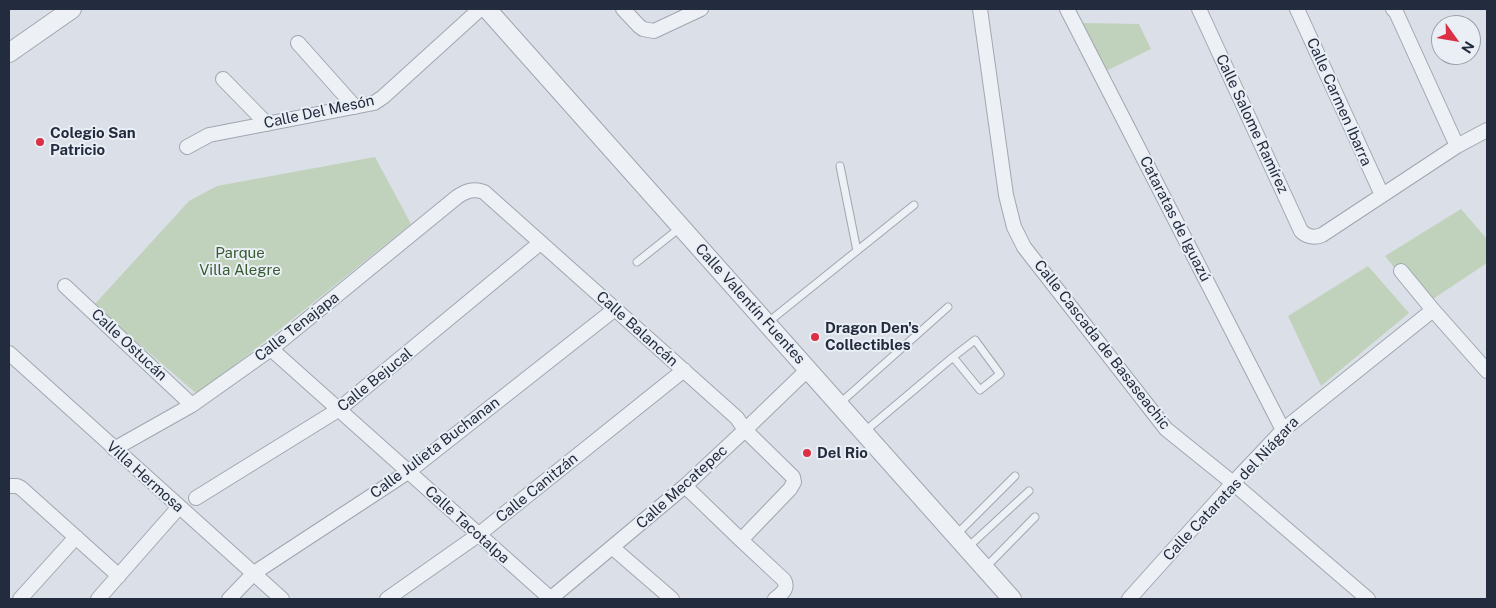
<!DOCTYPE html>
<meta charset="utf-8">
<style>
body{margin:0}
#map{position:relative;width:1496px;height:608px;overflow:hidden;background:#dbdfe7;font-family:"Public Sans",sans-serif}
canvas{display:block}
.frame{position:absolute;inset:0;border:10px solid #232c3e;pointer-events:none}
.north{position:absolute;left:1431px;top:15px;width:50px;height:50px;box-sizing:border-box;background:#eaeef5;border:1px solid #9aa0ac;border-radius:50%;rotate:122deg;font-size:14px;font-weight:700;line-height:20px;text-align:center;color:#232c3e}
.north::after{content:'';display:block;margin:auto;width:18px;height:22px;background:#dc3044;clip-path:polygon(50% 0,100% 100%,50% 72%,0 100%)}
</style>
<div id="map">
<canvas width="1496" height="608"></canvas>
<div class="frame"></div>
<div class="north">N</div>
</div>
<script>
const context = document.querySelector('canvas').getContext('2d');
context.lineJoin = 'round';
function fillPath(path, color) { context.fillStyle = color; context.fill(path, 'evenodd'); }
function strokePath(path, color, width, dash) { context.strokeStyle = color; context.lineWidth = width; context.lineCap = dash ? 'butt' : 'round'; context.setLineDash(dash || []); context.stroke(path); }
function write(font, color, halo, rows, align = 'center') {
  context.font = font + ' "Public Sans",sans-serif'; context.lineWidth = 4; context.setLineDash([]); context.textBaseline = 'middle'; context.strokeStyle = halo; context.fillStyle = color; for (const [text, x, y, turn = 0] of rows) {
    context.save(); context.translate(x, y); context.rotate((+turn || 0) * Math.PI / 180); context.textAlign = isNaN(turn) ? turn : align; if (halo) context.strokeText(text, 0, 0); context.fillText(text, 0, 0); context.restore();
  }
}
fillPath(new Path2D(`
 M1083,23L1139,24L1151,49L1106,71Z
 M375,157L411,224L198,395L94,305L189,201L217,186Z
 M1461,209L1487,239V263L1424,305L1385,256Z
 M1368,266L1409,313L1321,386L1288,316Z`), '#c0d2bb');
const service = new Path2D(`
 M840,166L857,251
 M637,262L681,227
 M767,323L914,205
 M839,404L948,307
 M864,432L953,357L975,340L1000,374L980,390L953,357
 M956,535L1015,476
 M967,548L1029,491
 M985,568L1035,517`);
const minor = new Path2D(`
 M623,9L639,26L643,29L654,31L701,9
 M980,9L1006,195L1014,227L1024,247L1166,429L1233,483L1368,599
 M1067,9L1283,430
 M1199,9L1301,231C1307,237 1315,238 1322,235L1457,146L1487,130
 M1297,9L1382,195
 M1393,9L1396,12L1457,146
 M298,43L355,107
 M223,79L267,124
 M187,147L209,135L374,103L383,97L480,9
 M1401,271L1433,310L1487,371
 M65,286L192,405
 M271,349L551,599
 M9,353L282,599
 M114,449L192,405L271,349L457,197C466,191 473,188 484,192L737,418L745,430L793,477L794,482L790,489L741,540
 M9,486H17L21,488L119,576
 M685,486L741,540L784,580C789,589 781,594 775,599
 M196,498L338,410L540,243
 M613,548L672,599
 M20,599L76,537
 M98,599L179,507
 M229,599L254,573L408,472L615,309
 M387,599L478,535L684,370
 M550,599L685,486L745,430L801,376L809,371
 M1129,599L1233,483L1283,430L1433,310`);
const tertiary = new Path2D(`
 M487,9L1012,599
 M9,53L72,9`);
strokePath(service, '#a0a6b1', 9);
strokePath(minor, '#a0a6b1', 16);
strokePath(tertiary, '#a0a6b1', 20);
strokePath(service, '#edf0f5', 7);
strokePath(minor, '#edf0f5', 14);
strokePath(tertiary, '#edf0f5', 18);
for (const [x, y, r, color] of [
 [40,142,5,"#dc3044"],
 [815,337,5,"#dc3044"],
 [807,453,5,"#dc3044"]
]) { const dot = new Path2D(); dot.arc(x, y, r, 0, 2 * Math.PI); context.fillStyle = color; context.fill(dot); strokePath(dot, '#eaeef5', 2); }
write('15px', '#232c3e', '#eaeef5', [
 ["Calle Carmen Ibarra",1339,102,66],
 ["Calle Del Mesón",319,112,-12],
 ["Calle Salome Ramírez",1252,124,65],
 ["Cataratas de Iguazú",1175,219,63],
 ["Calle Valentín Fuentes",750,304,48],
 ["Calle Tenajapa",297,327,-38],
 ["Calle Balancán",637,329,42],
 ["Calle Ostucán",129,345,43],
 ["Calle Cascada de Basaseachic",1102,345,52],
 ["Calle Bejucal",375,380,-39],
 ["Calle Julieta Buchanan",435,448,-37],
 ["Villa Hermosa",145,477,42],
 ["Calle Mecatepec",682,487,-42],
 ["Calle Canitzán",537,488,-39],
 ["Calle Cataratas del Niágara",1231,489,-47],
 ["Calle Tacotalpa",467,525,42]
]);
write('bold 15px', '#232c3e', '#eaeef5', [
 ["Colegio San",50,133],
 ["Patricio",50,150],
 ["Dragon Den's",825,328],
 ["Collectibles",825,345],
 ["Del Rio",817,453]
], 'left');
write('15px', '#365b2f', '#eaeef5', [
 ["Parque",240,253],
 ["Villa Alegre",240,270]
]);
</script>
